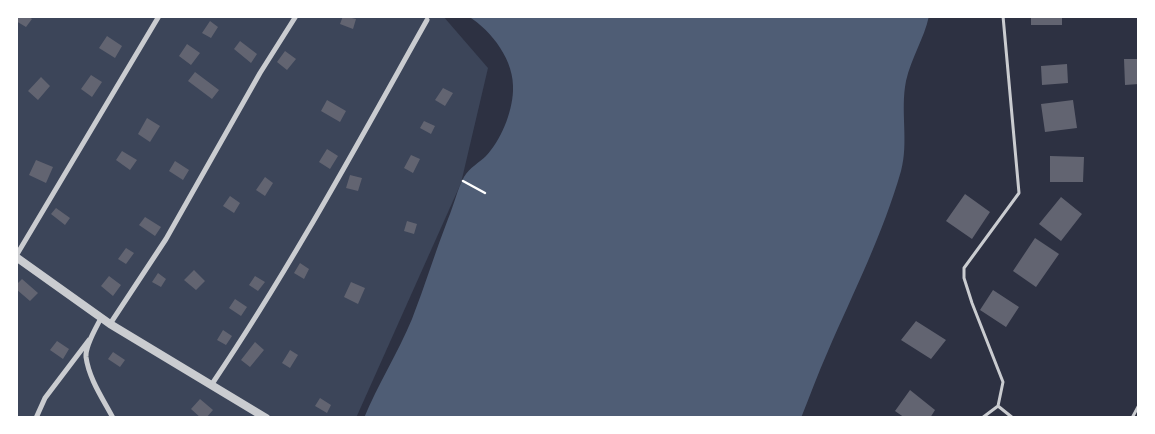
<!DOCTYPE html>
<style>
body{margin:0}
#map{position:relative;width:1155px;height:434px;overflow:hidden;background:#2d3142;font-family:Helvetica,sans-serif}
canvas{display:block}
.frame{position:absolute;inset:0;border:18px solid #fff;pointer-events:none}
</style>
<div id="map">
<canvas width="1155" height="434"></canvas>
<div class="frame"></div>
</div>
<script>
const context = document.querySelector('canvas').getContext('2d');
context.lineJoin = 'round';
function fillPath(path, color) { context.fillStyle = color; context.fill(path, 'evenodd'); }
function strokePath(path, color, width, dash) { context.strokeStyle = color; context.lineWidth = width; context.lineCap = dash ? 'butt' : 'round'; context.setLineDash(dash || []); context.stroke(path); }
fillPath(new Path2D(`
 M16,16H443L488,68L461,183L356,418H16Z`), '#3c4559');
fillPath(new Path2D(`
 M468,16H929C924,39 911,58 906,81C900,111 909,142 901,171C883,234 854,291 828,351C818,373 810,396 801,418H364C378,384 398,353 412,319C425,286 435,252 448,219C454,205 457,190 464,177C470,167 479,163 486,156C501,140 512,113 513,91C515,61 492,31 468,16Z`), '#4f5d75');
fillPath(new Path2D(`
 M18,16H28L32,19L26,27L16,21Z
 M343,16L356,19L353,29L340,24Z
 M1031,16H1062V25H1031Z
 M210,21L218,27L211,38L202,33Z
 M107,36L122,46L115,58L99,48Z
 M240,41L257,54L251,63L234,49Z
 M187,44L200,53L191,65L179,56Z
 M285,51L296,59L287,70L277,62Z
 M1124,59H1139V84L1125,85Z
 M1067,64L1068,83L1042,85L1041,66Z
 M195,72L219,90L212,99L188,81Z
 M91,75L102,82L92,97L81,89Z
 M41,77L50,86L38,100L28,91Z
 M443,88L453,93L445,106L435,100Z
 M327,100L346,111L340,122L321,111Z
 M1073,100L1077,128L1045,132L1041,104Z
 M147,118L160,126L150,142L138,134Z
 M424,121L435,126L431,134L420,128Z
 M327,149L338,156L330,169L319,162Z
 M122,151L137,160L130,170L116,160Z
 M411,155L420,159L413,173L404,168Z
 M1050,156L1084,157L1083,182H1050Z
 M36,160L53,167L46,183L29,175Z
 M175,161L189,170L183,180L169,171Z
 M350,175L362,178L358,191L346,188Z
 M265,177L273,183L265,196L256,190Z
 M965,194L990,212L972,239L946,221Z
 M230,196L240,203L234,213L223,206Z
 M1061,197L1082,214L1061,241L1039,224Z
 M56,208L70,218L65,225L51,214Z
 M145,217L161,227L155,236L139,225Z
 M407,221L417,224L414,234L404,231Z
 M1035,238L1059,254L1036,287L1013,271Z
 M126,248L134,253L126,264L118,259Z
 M300,263L309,269L304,279L294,273Z
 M194,270L205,281L196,290L184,280Z
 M158,273L166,279L161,287L152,282Z
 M109,276L121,285L113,296L101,286Z
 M255,276L265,282L258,291L249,285Z
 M22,279L38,293L30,301L16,289V285Z
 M351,282L365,288L358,304L344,297Z
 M993,290L1019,307L1006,327L980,310Z
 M235,299L247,307L241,316L229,308Z
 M916,321L946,340L931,359L901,340Z
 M223,330L232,336L226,345L217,340Z
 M57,341L69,349L63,359L50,350Z
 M255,342L264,350L250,367L241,360Z
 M290,350L298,355L290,368L282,363Z
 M113,352L125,360L120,367L108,359Z
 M910,390L935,410L930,418H905L895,411Z
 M320,398L331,405L327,413L315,406Z
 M200,399L213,410L206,418H201L191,409Z`), '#626471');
strokePath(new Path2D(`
 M463,181L485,193`), '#fff', 2.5);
strokePath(new Path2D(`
 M998,406L1003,382L972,303L964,278V268L1019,193L1003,16
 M982,418L998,406L1013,418
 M1132,418L1139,405`), '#caccd0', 3);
strokePath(new Path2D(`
 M16,256L159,16
 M101,318C96,328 85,346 86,357C89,379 103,399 113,418
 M110,324L166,239L260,73L296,16
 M212,384C291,267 358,143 427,20
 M36,418L45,398L89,340`), '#caccd0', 5);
strokePath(new Path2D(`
 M16,257L110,324L266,418`), '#caccd0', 8);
</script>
